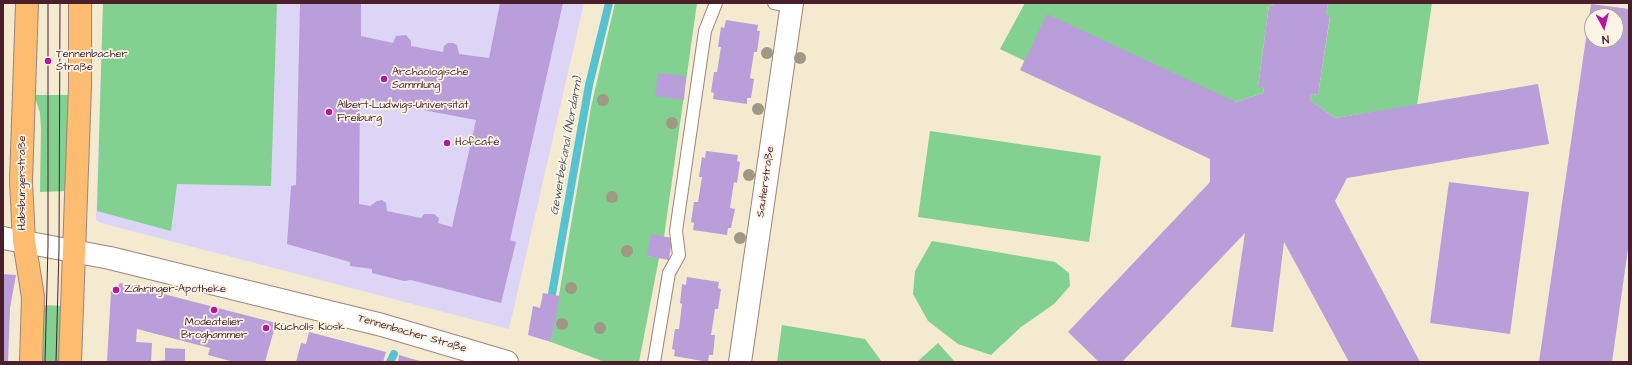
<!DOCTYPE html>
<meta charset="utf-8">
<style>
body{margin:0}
#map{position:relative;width:1632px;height:365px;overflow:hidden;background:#f3eacf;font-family:"Architects Daughter",sans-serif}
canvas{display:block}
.frame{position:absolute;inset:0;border:4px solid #4a1f2b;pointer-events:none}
.north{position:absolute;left:1584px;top:8px;width:40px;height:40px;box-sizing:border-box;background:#fcf5e5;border:1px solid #b59f9b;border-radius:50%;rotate:173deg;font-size:11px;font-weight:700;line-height:16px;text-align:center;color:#4a1f2b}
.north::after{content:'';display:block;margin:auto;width:14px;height:18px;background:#b5179e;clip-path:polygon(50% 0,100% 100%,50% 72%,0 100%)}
</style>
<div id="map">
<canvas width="1632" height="365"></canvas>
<div class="frame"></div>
<div class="north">N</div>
</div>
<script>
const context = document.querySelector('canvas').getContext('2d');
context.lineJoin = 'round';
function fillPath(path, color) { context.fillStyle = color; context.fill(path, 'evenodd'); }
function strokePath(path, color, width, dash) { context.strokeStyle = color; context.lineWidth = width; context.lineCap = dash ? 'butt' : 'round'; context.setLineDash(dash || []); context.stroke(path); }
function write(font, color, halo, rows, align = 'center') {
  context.font = font + ' "Architects Daughter",sans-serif'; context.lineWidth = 3.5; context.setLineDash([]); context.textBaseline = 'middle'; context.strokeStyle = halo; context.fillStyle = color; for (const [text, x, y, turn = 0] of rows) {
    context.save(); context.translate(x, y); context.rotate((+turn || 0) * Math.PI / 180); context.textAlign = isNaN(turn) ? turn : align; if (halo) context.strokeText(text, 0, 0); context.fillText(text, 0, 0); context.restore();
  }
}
fillPath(new Path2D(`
 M103,3H584L509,329L101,223L96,220Z`), '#ddd5f6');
fillPath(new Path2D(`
 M103,3H277L271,186L177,184L171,231L97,211Z
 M615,3H697L664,237L651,235L648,256L659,258L639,362H605L551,342L591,107Z
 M1025,3H1274L1273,6L1269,5L1258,87H1264L1263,93L1236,102L1025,61L1000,49Z
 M1328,3H1432L1417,105L1335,118L1310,100L1311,94L1318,95L1330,17L1326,15Z
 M34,95H72L67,191L40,192L41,128L40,113Z
 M930,131L1101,156L1089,242L918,217Z
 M932,241L1055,262L1069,273L1070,286L1054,304L1021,327L991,355L958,344L928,321L913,294L915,271Z
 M40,305L64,306L62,362H38Z
 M782,325L865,339L882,362H777Z
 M938,343L955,362H917Z`), '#82d190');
strokePath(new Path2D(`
 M552,294L589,85L609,3
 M390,362L394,354`), '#57c3d0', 8);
fillPath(new Path2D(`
 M300,3H361V36L393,43L396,36L406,35L411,41V46L443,52L444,46L448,43H453L457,45L459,54L489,58L500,3H563L510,240L516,242L501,303L411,280L404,281L372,273V269L350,266V262L287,244L291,186L296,185ZM360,98L476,120L452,227L438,223L439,218L434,214H424L421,218L387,211L386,203L382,200L377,201L370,206L359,204Z
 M1274,3H1328L1326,15L1330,16L1318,95L1311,94L1310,100L1335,118L1538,84L1549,144L1347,178L1335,201L1420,362H1349L1284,242L1273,332L1231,327L1245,233L1122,362H1099L1068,332L1210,182V159L1020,70L1047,14L1236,102L1263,93L1264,87H1258L1269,5L1273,6Z
 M1591,4L1629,9V242L1612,362H1539ZM1592,16H1616V40H1592Z
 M726,20L758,25L757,31H760L757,52H754L750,78L754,79L751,98H747V104L713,99L714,93L711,92L714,72H717L721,47H718L721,27L724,28Z
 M658,73L686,76L684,100L655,96Z
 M706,151L738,155L737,161L740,162L737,183L734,182L730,208L735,209L731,228H728L727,235L693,230L694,223L691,222L694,202H698L702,177H699L702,157L705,158Z
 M1449,182L1529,192L1510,334L1430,323Z
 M651,234L672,238L669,260L647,256Z
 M3,274L16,275L10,308L8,362H3Z
 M687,277L719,282L718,288L721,289L718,309H715L711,335H715L713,355H709L708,362L674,356L675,350L672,349L675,329H679L682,304L680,303L682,284L686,285Z
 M121,283L276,323L265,362H234L208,355L210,348L137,329L136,342L152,343L151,362H107L111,291Z
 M543,293L560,296L551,342L528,335L533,306L540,308Z
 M309,332L386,352L383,362H296L301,343L306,344Z
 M165,348L185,349V362H157V361L165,360Z
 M399,355L423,362H398Z`), '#ba9eda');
const service = new Path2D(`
 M774,3L791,6
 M654,362L669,273L679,255L676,231L705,31L716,3`);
const minor = new Path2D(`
 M3,238L110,258L382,325L507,362
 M740,362L792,3`);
const primary = new Path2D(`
 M27,3L21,181L24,241L33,297L31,362
 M70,362L80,86V3`);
strokePath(service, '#9e847d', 14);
strokePath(minor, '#9e847d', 24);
strokePath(primary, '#9e847d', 24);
strokePath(service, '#fff', 12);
strokePath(minor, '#fff', 22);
strokePath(primary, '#fdbc6f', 22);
strokePath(new Path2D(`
 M45,362L48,246V3
 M56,362L59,249L60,3`), '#4a1f2b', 1);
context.fillStyle = '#9f9885';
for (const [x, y] of [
 [767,53],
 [800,58],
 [603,100],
 [758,109],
 [672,123],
 [749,175],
 [612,197],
 [740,238],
 [627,251],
 [571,288],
 [562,324],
 [600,328]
]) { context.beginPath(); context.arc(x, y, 6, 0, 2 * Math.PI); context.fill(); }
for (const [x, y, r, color] of [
 [48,61,4,"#b5179e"],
 [384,79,4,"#b5179e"],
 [329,112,4,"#b5179e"],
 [447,143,4,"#b5179e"],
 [116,290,4,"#b5179e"],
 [214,310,4,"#b5179e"],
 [266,328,4,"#b5179e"]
]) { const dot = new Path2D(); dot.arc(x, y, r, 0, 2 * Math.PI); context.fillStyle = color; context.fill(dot); strokePath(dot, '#fcf5e5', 1.5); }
write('11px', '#4a1f2b', '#fcf5e5', [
 ["Tennenbacher",56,55],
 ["Straße",56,68],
 ["Archäologische",392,73],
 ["Sammlung",392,86],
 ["Albert-Ludwigs-Universität",337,106],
 ["Freiburg",337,119],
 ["Hofcafé",455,143],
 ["Zähringer-Apotheke",124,290],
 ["Modeatelier",214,323,"center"],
 ["Broghammer",214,336,"center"],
 ["Kücholls Kiosk",274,328]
], 'left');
write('11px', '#4a1f2b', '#fcf5e5', [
 ["Sautierstraße",766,182,-82],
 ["Habsburgerstraße",23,183,-90],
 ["Tennenbacher Straße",412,334,16]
]);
write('italic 12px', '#4f5865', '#fcf5e5', [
 ["Gewerbekanal (Nordarm)",567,146,-80]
]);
</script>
